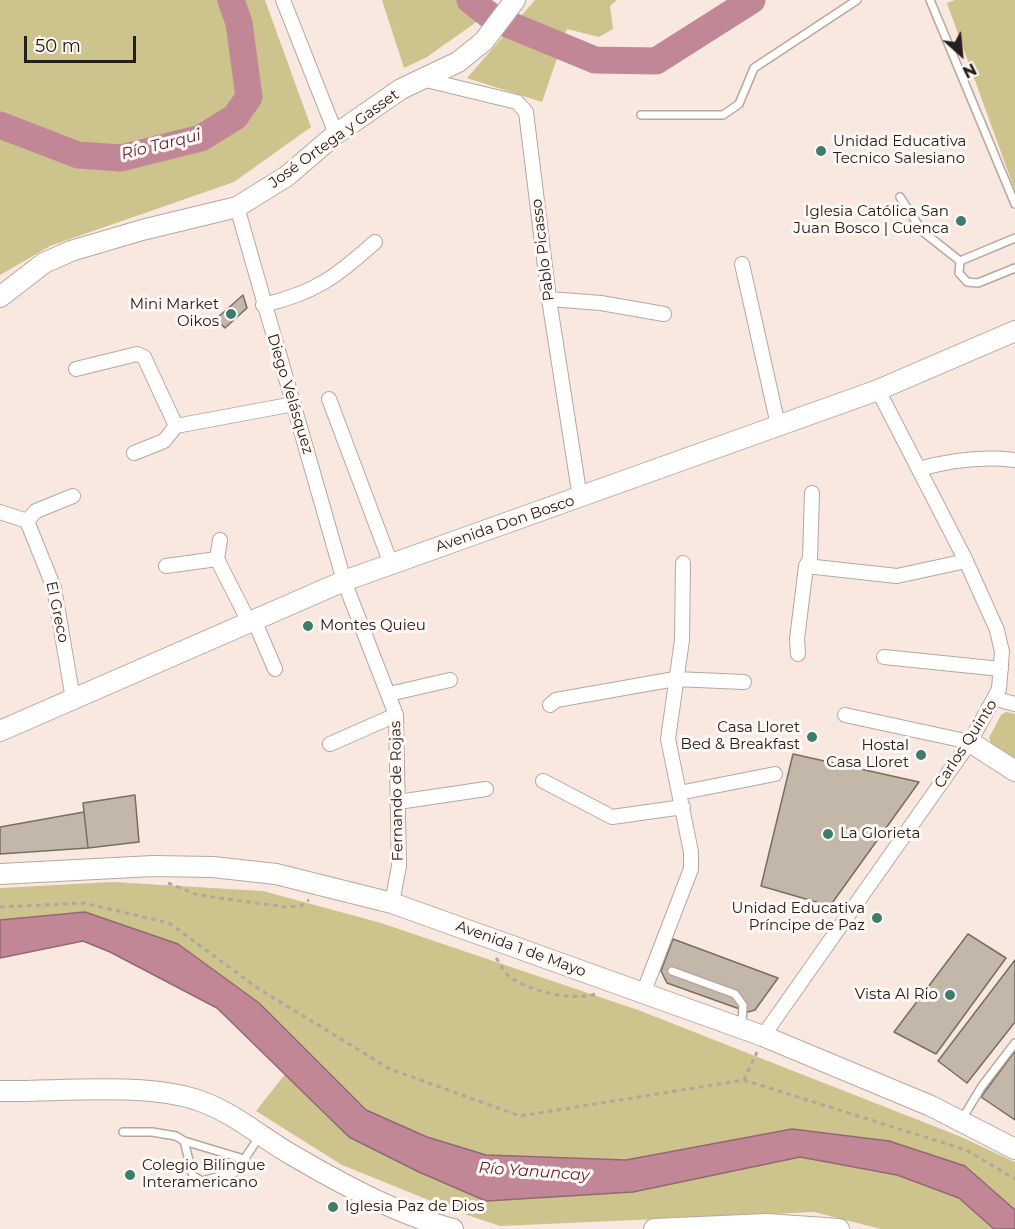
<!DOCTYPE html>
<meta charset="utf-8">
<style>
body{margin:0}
#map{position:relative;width:1015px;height:1229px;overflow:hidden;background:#f9e8df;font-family:Montserrat,sans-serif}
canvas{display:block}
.north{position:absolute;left:931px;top:24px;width:60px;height:60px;-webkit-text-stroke:4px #fff8f4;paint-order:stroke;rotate:153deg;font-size:16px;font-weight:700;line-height:24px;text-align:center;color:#26201d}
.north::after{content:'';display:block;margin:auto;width:21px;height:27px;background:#26201d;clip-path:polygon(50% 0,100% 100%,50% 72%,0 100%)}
.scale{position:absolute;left:24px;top:36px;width:112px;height:27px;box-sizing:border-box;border:3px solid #26201d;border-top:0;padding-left:8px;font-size:18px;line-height:21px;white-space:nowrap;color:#26201d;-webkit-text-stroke:4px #fff8f4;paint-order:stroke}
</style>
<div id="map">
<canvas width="1015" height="1229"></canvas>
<div class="north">N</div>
<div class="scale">50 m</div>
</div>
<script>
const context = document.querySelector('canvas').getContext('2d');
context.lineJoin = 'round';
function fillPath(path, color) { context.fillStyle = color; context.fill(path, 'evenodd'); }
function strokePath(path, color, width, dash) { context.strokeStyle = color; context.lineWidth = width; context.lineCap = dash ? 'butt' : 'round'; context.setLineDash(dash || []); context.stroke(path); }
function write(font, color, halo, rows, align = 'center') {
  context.font = font + ' Montserrat,sans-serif'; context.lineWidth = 6; context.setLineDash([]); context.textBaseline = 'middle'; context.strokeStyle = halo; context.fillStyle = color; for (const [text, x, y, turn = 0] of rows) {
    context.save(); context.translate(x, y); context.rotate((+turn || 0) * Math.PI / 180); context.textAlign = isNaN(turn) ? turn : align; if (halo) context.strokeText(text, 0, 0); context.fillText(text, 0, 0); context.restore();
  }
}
fillPath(new Path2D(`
 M0,0H265L311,127L234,182L50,246L0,275Z
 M382,0H491L475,23L427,57L404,68Z
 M535,0H617L610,6L613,29L599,37L567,29L542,102L467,78Z
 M955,0H1015V191L947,3Z
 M1006,712L1015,714V760L992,745L989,738L1001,715Z
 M113,882L263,891L381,923L638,1010L959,1136L1015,1162V1210L965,1166L889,1141L792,1129L626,1160L486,1155L427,1137L366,1110L259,1003L85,912L0,920V888Z
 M286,1073L349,1137L633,1192L800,1157L897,1175L959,1198L994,1229H881L814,1212L500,1226L458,1212L342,1165L256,1111Z`), '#ccc38d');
const water = new Path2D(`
 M85,912L178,944L259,1003L366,1110L427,1137L486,1155L626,1160L792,1129L889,1141L965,1166L1015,1210V1229H994L959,1198L897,1175L800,1157L633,1192L486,1201L419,1172L349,1137L217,1008L110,952L83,941L0,958V920Z`);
fillPath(water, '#c28797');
strokePath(water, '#936872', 1.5);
strokePath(new Path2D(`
 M470,0L493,18L595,60L656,61L752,0
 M0,125L78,155L121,158L201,138L235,117L249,97L239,23L231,0`), '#c28797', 27);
const building = new Path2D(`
 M243,295L247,308L225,328L216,319Z
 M793,754L919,782L830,906L761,886Z
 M135,795L139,842L88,848L83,803Z
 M84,812L88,848L0,854V827Z
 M968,934L1006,958L936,1054L894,1032Z
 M673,939L778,978L755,1010L748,1012L667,983L661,971Z
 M1015,960V1022L967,1083L938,1061Z
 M1015,1051V1120L981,1097Z`);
fillPath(building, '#c2b7a9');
strokePath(building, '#786e62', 1.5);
const lane = new Path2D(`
 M930,0L1015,204
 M641,115H723L739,104L754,68L857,0
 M900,197L922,231L960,261
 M1015,238L960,261L959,273L967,282L978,283L1015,268
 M672,971L735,994L743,1005L742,1026
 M962,1119L982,1086L1015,1043
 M123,1132H152L176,1136L184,1141L193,1176L202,1181L236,1172L259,1137
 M184,1141L244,1159`);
const street = new Path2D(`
 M283,0L336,134
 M422,79L517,102L526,112L549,299L580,498
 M237,207L344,581L396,715L399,866L392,903
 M742,264L778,425
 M549,299L601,303L664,314
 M263,305C315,293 336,277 375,242
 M76,369L137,354L144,357L176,426L294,404
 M329,399L391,564
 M134,453L164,441L176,426
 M919,469C951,460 982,456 1015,460
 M0,512L27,521L54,588L73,699
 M27,521L36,511L73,496
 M217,559L220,540
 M166,566L217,559L249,622
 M806,566L810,559L812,493
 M254,620L275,669
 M798,654L797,639L806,566L897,576L966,561
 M884,657L1001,669
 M389,694L450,680
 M996,699L1015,704
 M550,705L556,700L675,679L744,682
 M845,715L970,742
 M330,744L396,715
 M543,781L612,817L683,807
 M679,793L775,774
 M398,802L486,789
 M644,991L691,869V852L668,739L682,640L683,563
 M763,1036L970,742L999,689L1002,652L997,630L966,561L878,390`);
const secondary = new Path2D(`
 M0,297L44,263L71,251L142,230L237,207L287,176L336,134L401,89L458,62L484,41L515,0
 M0,731L344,581L878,390L1015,331
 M970,742L1015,771
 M0,874L153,866L213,867L276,874L392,903L763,1036L931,1106L1015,1149
 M0,1091C59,1092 147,1082 200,1101C232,1112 259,1135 287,1152C338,1182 396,1214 453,1229
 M654,1229L767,1224L839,1229`);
strokePath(lane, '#b8a79f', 10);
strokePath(street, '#b8a79f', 16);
strokePath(secondary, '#b8a79f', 22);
strokePath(new Path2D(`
 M168,883L198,895L286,907L301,906L309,900
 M0,907L84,903L169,923L259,989L390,1069L520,1116L744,1080L966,1150L1015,1179
 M496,958C501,964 503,972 510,977C532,992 571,1001 596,994
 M744,1080L757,1052`), '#b2a59e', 3, [4.5, 4.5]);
strokePath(lane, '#fff', 7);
strokePath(street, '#fff', 14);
strokePath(secondary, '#fff', 20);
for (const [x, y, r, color] of [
 [821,151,6,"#3d7d6b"],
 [961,221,6,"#3d7d6b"],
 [231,314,6,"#3d7d6b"],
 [308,626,6,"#3d7d6b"],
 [812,737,6,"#3d7d6b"],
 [921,755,6,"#3d7d6b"],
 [828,834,6,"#3d7d6b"],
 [877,918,6,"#3d7d6b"],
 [950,995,6,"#3d7d6b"],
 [130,1175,6,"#3d7d6b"],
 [333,1207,6,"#3d7d6b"]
]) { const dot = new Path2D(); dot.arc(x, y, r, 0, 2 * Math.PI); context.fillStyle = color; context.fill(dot); strokePath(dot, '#fff8f4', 2); }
write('15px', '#26201d', '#fff8f4', [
 ["José Ortega y Gasset",334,139,-36],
 ["Pablo Picasso",543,250,-97],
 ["Diego Velásquez",290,394,73],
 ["Avenida Don Bosco",505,524,-19],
 ["El Greco",57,612,78],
 ["Carlos Quinto",966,744,-57],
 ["Fernando de Rojas",397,791,-91],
 ["Avenida 1 de Mayo",521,949,20]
]);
write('15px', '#26201d', '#fff8f4', [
 ["Unidad Educativa",833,142,"left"],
 ["Tecnico Salesiano",833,159,"left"],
 ["Iglesia Católica San",949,212],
 ["Juan Bosco | Cuenca",949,229],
 ["Mini Market",219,305],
 ["Oikos",219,322],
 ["Montes Quieu",320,626,"left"],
 ["Casa Lloret",800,728],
 ["Bed & Breakfast",800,745],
 ["Hostal",909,746],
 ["Casa Lloret",909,763],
 ["La Glorieta",840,834,"left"],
 ["Unidad Educativa",865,909],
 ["Príncipe de Paz",865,926],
 ["Vista Al Rio",938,995],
 ["Colegio Bilingue",142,1166,"left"],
 ["Interamericano",142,1183,"left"],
 ["Iglesia Paz de Dios",345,1207,"left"]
], 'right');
write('italic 16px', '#641d37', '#fff8f4', [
 ["Río Tarqui",161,145,-14],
 ["Río Yanuncay",534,1172,4]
]);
</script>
